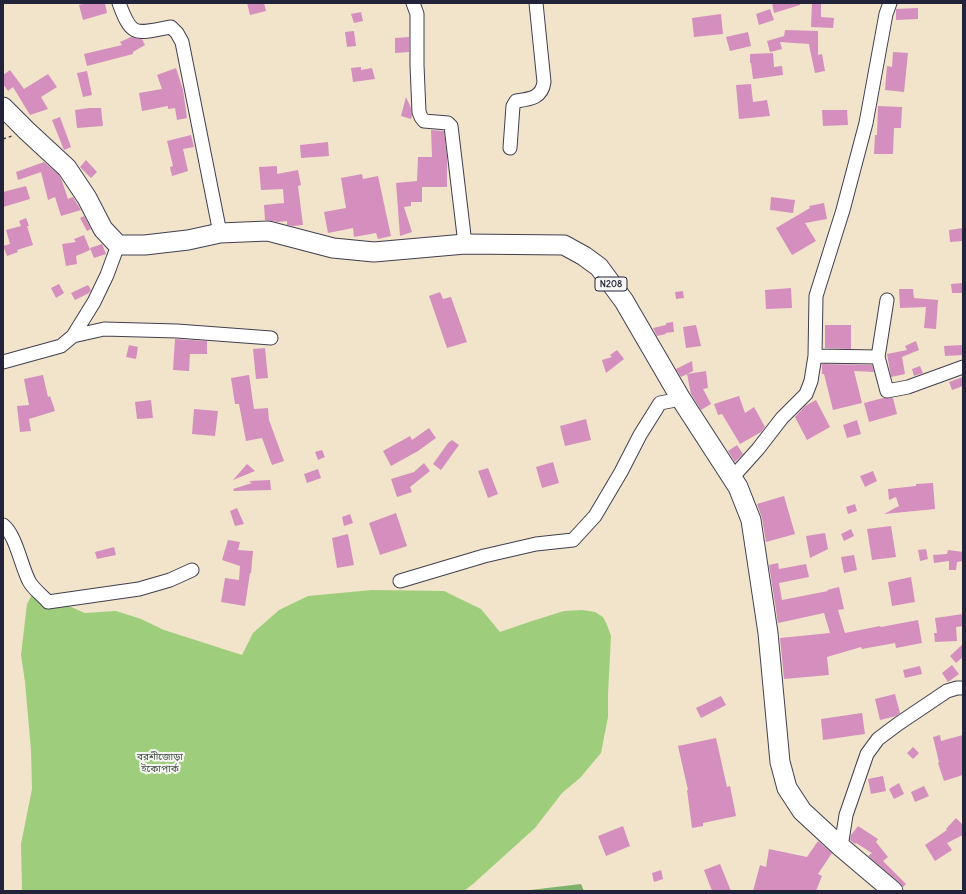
<!DOCTYPE html>
<meta charset="utf-8">
<style>
body{margin:0}
#map{position:relative;width:966px;height:894px;overflow:hidden;background:#f1e4ca;font-family:Delius,sans-serif}
canvas{display:block}
.frame{position:absolute;inset:0;border:4px solid #22223b;pointer-events:none}
</style>
<div id="map">
<canvas width="966" height="894"></canvas>
<div class="frame"></div>
</div>
<script>
const context = document.querySelector('canvas').getContext('2d');
context.lineJoin = 'round';
function fillPath(path, color) { context.fillStyle = color; context.fill(path, 'evenodd'); }
function strokePath(path, color, width, dash) { context.strokeStyle = color; context.lineWidth = width; context.lineCap = dash ? 'butt' : 'round'; context.setLineDash(dash || []); context.stroke(path); }
function write(font, color, halo, rows, align = 'center') {
  context.font = font + ' Delius,"Noto Sans Bengali",sans-serif'; context.lineWidth = 4; context.setLineDash([]); context.textBaseline = 'middle'; context.strokeStyle = halo; context.fillStyle = color; for (const [text, x, y, turn = 0] of rows) {
    context.save(); context.translate(x, y); context.rotate((+turn || 0) * Math.PI / 180); context.textAlign = isNaN(turn) ? turn : align; if (halo) context.strokeText(text, 0, 0); context.fillText(text, 0, 0); context.restore();
  }
}
fillPath(new Path2D(`
 M372,590L444,591L481,609L500,632L532,621L564,611L582,610L595,612L603,617L607,625L611,636L608,694V717L601,753L580,778L562,793L535,828L473,884L464,891H22L21,844L32,789L31,750L25,682L21,655L27,604L34,591L85,613L116,611L141,619L164,630L242,655L253,633L279,610L308,596Z`), '#9ece7c');
fillPath(new Path2D(`
 M581,884L584,891H522Z`), '#7eb16c');
fillPath(new Path2D(`
 M87,3H105L107,13L83,20L79,5Z
 M247,3H264L266,11L250,15Z
 M772,3H800V5L774,13Z
 M812,3H821V17L834,18L833,28L811,27Z
 M918,8V19L896,20V9Z
 M770,9L774,20L759,25L756,14Z
 M361,12L363,21L354,23L351,14Z
 M721,14L723,34L694,37L692,18Z
 M785,30L818,31V55L822,54L825,71L815,73L810,50L809,44L780,42L782,49L770,52L767,41L784,36Z
 M354,31L356,46L347,47L345,32Z
 M748,32L751,46L730,51L726,37Z
 M131,37L142,39L145,45L133,52V54L87,66L84,54L122,45L120,42Z
 M409,37V52L395,53V38Z
 M893,52L908,53L904,92L885,90L887,66L892,67Z
 M773,53L774,67L782,66L783,75L753,79L751,63H750V54Z
 M361,67V70L372,68L375,79L353,82L351,68Z
 M176,68L183,90L187,118L177,120L175,108L168,109V106L142,111L139,93L162,89L157,75Z
 M10,70L24,89L48,74L57,87L41,97L48,109L30,115L13,87L8,91L3,84V75Z
 M87,71L92,95L83,97L77,73Z
 M751,84L753,102L767,100L770,116L739,119L736,85Z
 M406,97L411,108L412,115L411,119L401,116Z
 M878,106L902,107L901,128H894L893,154H874L875,135H877Z
 M89,108H101L103,126L77,128L75,110Z
 M822,110H847L848,125L823,126Z
 M60,117L71,147L64,150L52,120Z
 M431,130L444,131L447,156V187H422V202H411V206L404,207L412,232L400,236L396,183L417,181L418,157H432Z
 M191,135L194,147L183,149L188,171L172,176L170,167L173,166L167,141Z
 M328,142L329,156L301,158L300,145Z
 M86,160L97,172L91,178L80,167Z
 M44,162L59,175L62,181L68,199L73,197L81,210L61,216L55,197L48,200L41,172L18,180L16,172Z
 M277,166V174L298,170L301,185L298,186L303,225L293,226L287,225V221L278,222L265,220L264,205L284,203L283,189L261,190L259,167Z
 M362,174L363,179L378,176L391,236L378,239L376,233L354,237L353,228L328,233L324,212L346,208L341,178Z
 M26,186L30,199L3,207V192Z
 M771,197L795,200L793,213L770,210Z
 M824,203L827,219L805,223L816,241L792,255L776,228L810,208L809,206Z
 M84,216L91,229L87,231L80,218Z
 M26,218L29,226H27L33,245L17,250L18,252L7,256L3,246L10,244L6,230L21,226L19,221Z
 M963,228V241L950,242L949,230Z
 M84,235L90,250L76,256L77,264L66,266L62,244L76,242L74,239Z
 M102,244L106,254L94,258L90,248Z
 M963,283V293H952L951,284Z
 M59,284L64,293L56,298L51,288Z
 M88,285L91,290L89,293L75,300L71,293Z
 M791,288L792,308L766,309L765,290Z
 M899,289H913L914,298L938,300L936,329L924,328L926,307L900,308Z
 M683,291L684,298L676,299L675,292Z
 M440,292L443,299L451,297L467,342L447,348L429,296Z
 M673,322L674,332L665,333L666,334L657,336L653,328L666,325V323Z
 M696,325L701,346L686,348L683,327Z
 M825,325H851V349L825,348Z
 M175,339L207,341V354H190L189,371L173,370Z
 M916,341L919,350L902,357L905,374L891,377L887,354L907,350L905,346Z
 M129,345L138,347L136,359L126,357Z
 M963,345V355L945,356L944,346Z
 M265,348L268,378L256,379L253,349Z
 M617,350L624,359L606,373L602,360L612,357L610,355Z
 M692,361L693,371L681,377L676,369Z
 M822,364L872,365L874,372L854,371L862,403L833,410L824,374H822Z
 M920,366L923,373L914,376L912,369Z
 M706,371L708,388L703,389L711,404L701,410L691,394L687,374Z
 M43,375L48,397L50,396L55,411L29,419L31,431L20,432L17,406L29,405L24,379Z
 M249,375L254,409L268,408L269,420L284,461L272,465L262,438L246,441L239,404H235L231,378Z
 M963,377V386L952,390L949,382Z
 M739,396L745,413L754,407L765,427L761,432L740,444L722,414L718,415L714,404Z
 M883,398H893L897,414L869,422L864,403Z
 M151,400L153,418L137,419L135,402Z
 M816,400L830,427L807,440L795,417L805,406Z
 M194,409L218,411L215,436L192,434Z
 M586,419L591,440L565,446L560,426Z
 M857,420L861,434L847,438L843,425Z
 M429,428L436,438L418,451L391,466L383,451L410,436L412,440Z
 M452,440L459,445L441,470L433,464L448,443Z
 M737,445L743,454L735,462L728,451Z
 M322,450L325,457L318,460L315,452Z
 M553,462L559,483L542,488L536,467Z
 M424,463L430,471L410,487L412,492L397,497L391,479L414,472Z
 M247,464L255,471L233,480Z
 M488,468L498,494L488,498L478,471Z
 M318,469L321,478L307,483L304,474Z
 M873,471L877,481L865,487L860,476Z
 M270,480L271,490L234,491L233,489L252,483L249,481Z
 M933,483L935,509L884,514L899,506L896,497L889,500L888,489L916,486V484Z
 M784,496L795,534L766,542L762,518L757,504Z
 M855,504L857,511L848,514L846,507Z
 M237,508L244,524L235,526L230,511Z
 M396,513L407,546L380,555L369,523Z
 M350,514L353,523L344,526L342,517Z
 M891,526L896,557L872,560L867,529Z
 M851,529L854,536L844,541L841,534Z
 M825,533L828,549L810,558L806,536Z
 M348,534L354,565L337,568L332,538Z
 M228,540L240,542L238,550L253,551L251,573H250L245,606L221,602L225,578L239,580L240,566L222,560Z
 M114,547L116,555L97,559L95,552Z
 M926,549L928,559L920,561L918,550Z
 M948,550L963,552V561L957,562L956,570H949V561L934,563L933,555L947,554Z
 M854,555L857,570L844,573L841,557Z
 M778,563L779,569L806,564L809,577L779,583L782,600L828,591L827,590L839,587L844,609L838,610L845,633L880,626L881,627L918,620L922,643L896,648L895,643L862,649L861,647L827,657L829,675L784,679L780,638L830,633L824,613L778,623L769,565Z
 M911,577L915,602L892,606L888,582Z
 M963,614V626L956,627L957,641L935,642L934,633H937L935,618Z
 M963,644V657L956,663L950,656Z
 M952,665L959,674L948,682L942,673Z
 M920,666L922,674L905,678L903,670Z
 M895,694L900,713L896,716L880,720L875,699Z
 M721,696L726,705L701,718L696,708Z
 M862,713L865,734L823,740L821,719Z
 M940,735L941,741L963,735V775L944,781L938,763L939,762L933,737Z
 M716,738L727,787L730,786L736,816L703,823V826L692,828L687,790H688L678,746Z
 M913,747L919,753L913,759L907,753Z
 M883,776L886,791L871,794L868,779Z
 M899,783L904,794L894,799L889,789Z
 M924,786L929,796L915,802L911,792Z
 M956,818L963,825V835L947,843L952,850L935,861L925,845L947,830L946,829Z
 M623,826L630,846L606,856L598,836Z
 M858,826L878,839L876,842L888,857L883,861L906,884L903,887L900,883L868,856L872,853L856,843L855,844L850,840L851,835Z
 M818,841L832,853L818,874L822,876L816,891H753L760,865L766,867L769,849L807,857Z
 M720,864L731,891H712L704,870Z
 M661,870L663,879L654,882L652,873Z`), '#d48fbe');
const minor = new Path2D(`
 M119,3C132,39 136,33 171,27L177,33L182,42L220,233
 M413,3L417,14V65L419,112L421,117L424,121L448,123L451,126L465,244
 M510,148L513,106L516,101C530,99 542,98 544,82L536,3
 M887,300L878,357L887,391L908,387L963,367
 M73,336L104,329L177,331L271,338
 M815,356L878,357
 M3,362L61,346L73,336L94,302L107,275L118,245
 M732,478L758,449L782,418L806,394L811,381L815,356L816,296L843,210L866,123L886,14L890,3
 M3,525C16,535 21,566 29,581C33,589 42,595 48,602L139,589L170,580L192,570
 M400,581L484,556L536,544L573,540L595,516L621,472L640,435L660,403L681,399
 M841,847L846,815L867,754L878,739L898,724L947,691L957,688H963`);
const highway = new Path2D(`
 M3,107L27,131L67,168L87,198L103,229L118,245H145L188,240L220,233L268,231L333,248L374,252L465,244L564,245L584,256L599,267L624,301L681,399L738,487L751,520L768,633L780,762L787,788L802,811L841,847L893,891`);
strokePath(minor, '#413f50', 15);
strokePath(highway, '#413f50', 21);
strokePath(new Path2D(`
 M3,139L12,136`), '#413f50', 1.5, [3, 3]);
strokePath(minor, '#fff', 13);
strokePath(highway, '#fff', 19);
for (const [x, y, w] of [
 [611,284,32]
]) { const box = new Path2D(); box.roundRect(x - w / 2, y - 7, w, 14, 3); context.fillStyle = '#f6f6f2'; context.fill(box); strokePath(box, '#22223b', 1); }
write('bold 9px', '#22223b', null, [
 ["N208",611,284]
]);
write('10px', '#47564e', '#f6f6f2', [
 ["বরশীজোড়া",160,757],
 ["ইকোপার্ক",160,769]
]);
</script>
